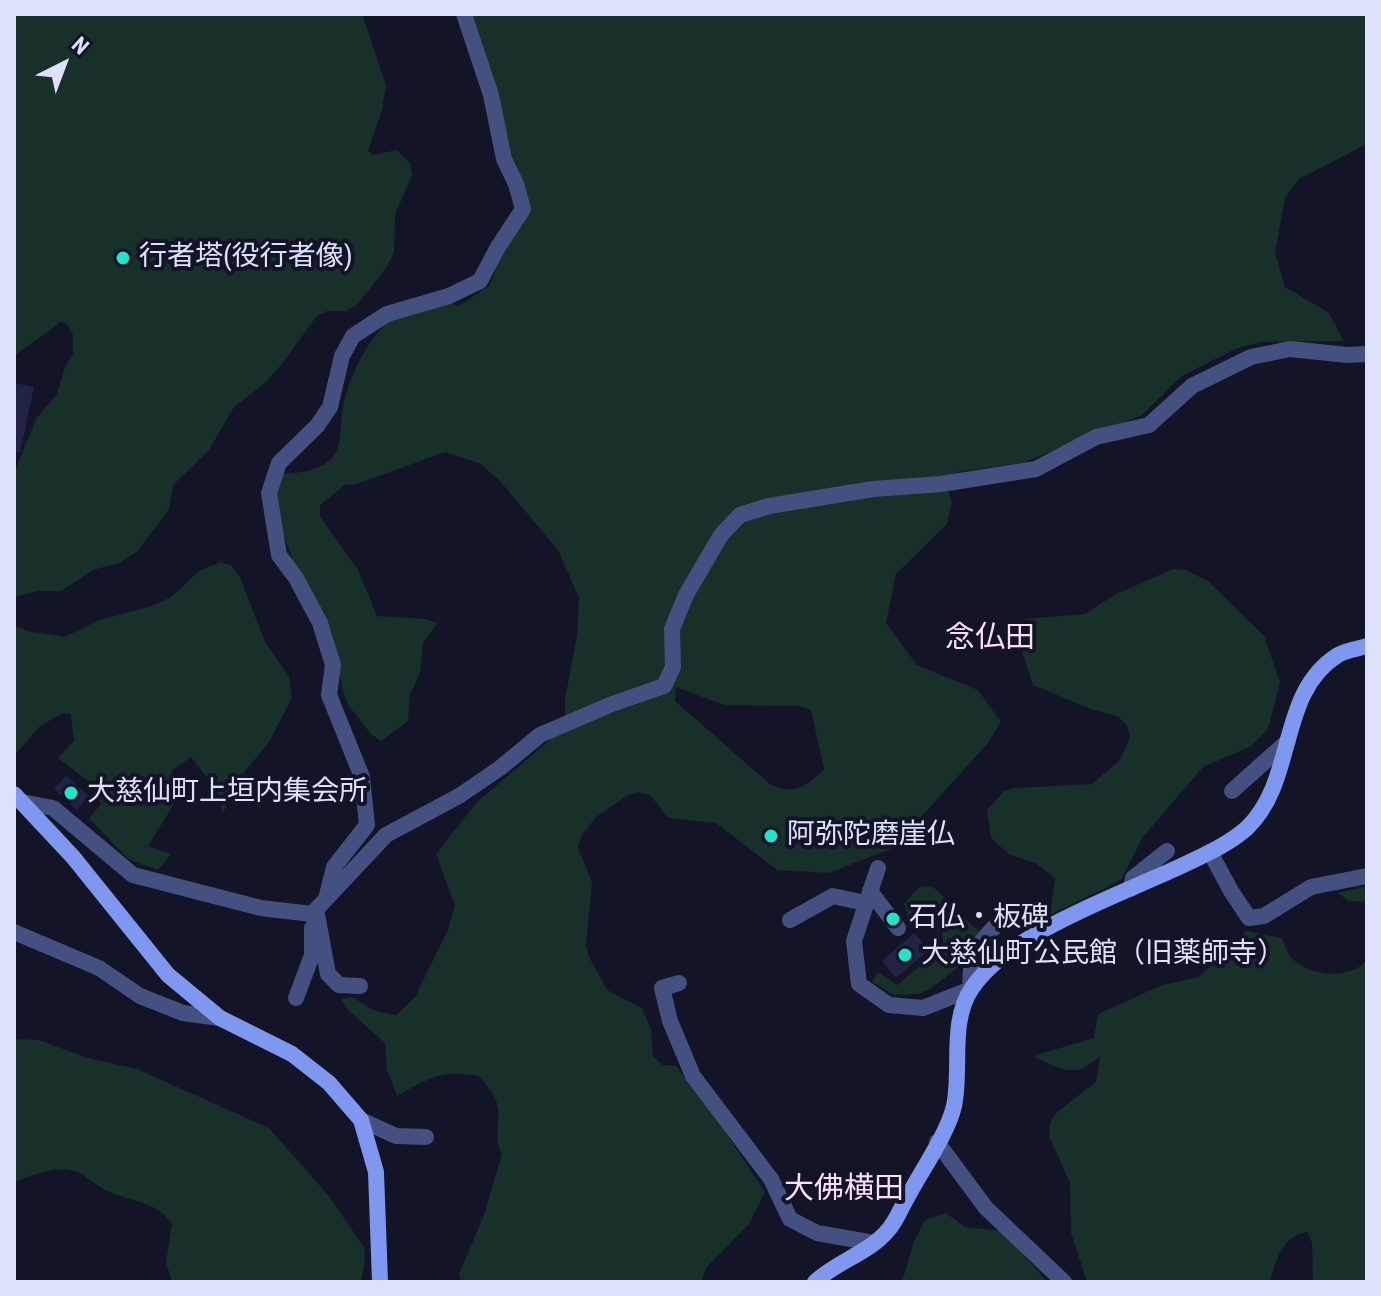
<!DOCTYPE html>
<meta charset="utf-8">
<style>
body{margin:0}
#map{position:relative;width:1381px;height:1296px;overflow:hidden;background:#131427;font-family:"Roboto Condensed",sans-serif}
canvas{display:block}
.frame{position:absolute;inset:0;border:16px solid #dde1fb;pointer-events:none}
.north{position:absolute;left:24px;top:24px;width:80px;height:80px;-webkit-text-stroke:6px #131427;paint-order:stroke;rotate:42deg;font-size:22px;font-weight:700;line-height:32px;text-align:center;color:#dde1fb}
.north::after{content:'';display:block;margin:auto;width:28px;height:36px;background:#dde1fb;clip-path:polygon(50% 0,100% 100%,50% 72%,0 100%)}
</style>
<div id="map">
<canvas width="1381" height="1296"></canvas>
<div class="frame"></div>
<div class="north">N</div>
</div>
<script>
const context = document.querySelector('canvas').getContext('2d');
context.lineJoin = 'round';
function fillPath(path, color) { context.fillStyle = color; context.fill(path, 'evenodd'); }
function strokePath(path, color, width, dash) { context.strokeStyle = color; context.lineWidth = width; context.lineCap = dash ? 'butt' : 'round'; context.setLineDash(dash || []); context.stroke(path); }
function write(font, color, halo, rows, align = 'center') {
  context.font = font + ' "Roboto Condensed","Noto Sans JP",sans-serif'; context.lineWidth = 8; context.setLineDash([]); context.textBaseline = 'middle'; context.strokeStyle = halo; context.fillStyle = color; for (const [text, x, y, turn = 0] of rows) {
    context.save(); context.translate(x, y); context.rotate((+turn || 0) * Math.PI / 180); context.textAlign = isNaN(turn) ? turn : align; if (halo) context.strokeText(text, 0, 0); context.fillText(text, 0, 0); context.restore();
  }
}
fillPath(new Path2D(`
 M14,14H362L386,85L382,110L368,151L373,155L397,150L410,163L412,175L395,215L394,252L386,268L357,305L346,311H327L316,317L282,364L265,383L234,407L209,450L173,485L169,509L137,552L119,563L93,570L61,591H38L14,597V473L36,419L57,394L64,370L73,354V335L67,324L61,322L14,356Z
 M471,14H1367V144L1299,179L1285,198L1275,253L1285,287L1329,313L1344,341L1262,342L1237,348L1182,376L1142,415L1022,463L957,472L948,490L952,503L947,524L896,574L886,623L917,665L978,690L1001,722L988,743L893,848L829,873L777,870L716,823L668,818L651,796L639,792L628,795L596,817L582,835L578,848L592,882L586,945L589,957L607,990L642,1008L651,1030L653,1056L662,1065L676,1066L710,1109L765,1192L749,1224L706,1268L701,1282H461L459,1274L484,1215L502,1154C493,1136 500,1127 498,1109C497,1096 487,1086 479,1076C441,1070 429,1078 397,1096L387,1070L385,1043L348,1010L341,999L353,997L372,1010L396,1015L415,997L448,930L455,906L436,854L476,803L565,727V699L577,636L579,598L558,550L500,481L479,463L445,452L357,484L345,485L320,505V517L357,568L377,616L426,619L438,623L423,643L420,672L410,695L408,721L381,741L371,734L348,705L343,692L331,629L295,567L271,499L277,474C296,473 314,473 330,460C344,449 339,423 343,407C351,367 382,307 428,301C437,300 450,304 459,306L490,285L526,190L496,124L482,41ZM676,687L724,705L799,706L811,710L824,769C808,786 795,795 771,785L675,701Z
 M221,562L232,566L240,577L265,642L289,676L292,698L269,742L238,780L223,813L215,788L191,757L171,771L181,793L148,846L171,854L158,870L128,859L89,818L101,804L87,780L58,758L74,741L71,715L63,713L40,726L14,756V625L28,631L65,637L99,620L149,607L171,597L199,571Z
 M1173,569L1186,570L1209,582L1264,636L1280,682L1268,729L1250,747L1203,767L1143,837L1121,880L1050,915L1055,878L1035,863L1010,855L991,838L987,810L1004,791L1015,788L1092,784L1120,760L1130,737L1127,725L1117,716L1093,710L1033,685L1021,648L1025,619L1085,614L1116,594Z
 M932,886L986,938L982,949L930,989L919,994L894,995L872,982L878,972L897,985L944,946L942,933L908,915L904,904L919,887Z
 M1367,886V902L1348,901L1338,893Z
 M1246,931L1282,938C1285,945 1288,956 1295,961C1312,976 1351,980 1367,960V1183L1365,1198L1367,1208V1282H1313L1312,1243L1307,1232C1282,1236 1276,1260 1270,1282H1087L1071,1233L1070,1183L1049,1136L1050,1123L1057,1112L1096,1082L1100,1057C1095,1059 1089,1065 1084,1068C1066,1075 1049,1064 1033,1056L1094,1038L1098,1014L1162,985L1199,977Z
 M14,1039L39,1040L88,1058L137,1069L269,1128L328,1195L364,1247L365,1260L361,1282H172L166,1262L172,1224C159,1202 129,1201 107,1191C96,1186 86,1175 75,1171C58,1165 29,1175 14,1183Z
 M946,1213L965,1227L1002,1231L1048,1282H902L914,1241L925,1220Z`), '#173029');
fillPath(new Path2D(`
 M14,383L34,387L20,453L14,452Z
 M66,776L89,796L77,810L54,789Z
 M914,933L929,950L896,978L882,961Z`), '#212345');
strokePath(new Path2D(`
 M1232,791L1288,741
 M22,802L53,808L133,875L261,908L312,914L386,835L459,796L500,768L540,735L612,704L664,686L673,667L672,629L686,595L721,535L740,515L769,506L873,489L941,484L1036,469L1096,437L1149,425L1192,386L1251,357L1290,349L1347,355L1367,354
 M1210,852L1231,891L1249,918L1264,916L1311,887L1367,876
 M878,868L854,941L859,984L889,1005L923,1008L971,989C967,950 984,938 1009,912
 M1131,889L1133,878L1167,851
 M870,891L898,928
 M326,899L334,867L367,825L362,777L329,695L333,665L320,623L296,578L279,555L269,493L279,463L317,426L330,407L342,356L353,336L387,314L449,296L480,281L498,247L523,209L516,184L504,159L491,95L464,14
 M316,909L328,974L339,985L360,986
 M790,920L833,896L865,903
 M14,932L99,968L140,996L183,1013L220,1018
 M679,983L662,988L670,1021L693,1076L771,1179L790,1219L817,1233L874,1243
 M296,998L312,955V928
 M361,1120L396,1136L426,1137
 M937,1142L986,1208L1064,1282`), '#445080', 16);
strokePath(new Path2D(`
 M14,794L73,857L168,975L220,1018L292,1054L329,1083L361,1120L376,1172L380,1282
 M815,1282C837,1261 870,1253 889,1229C896,1221 901,1208 907,1198C920,1173 948,1133 954,1106C962,1068 949,1022 972,988C1009,933 1119,895 1179,867C1202,856 1228,845 1247,828C1297,780 1277,693 1338,655C1346,650 1358,649 1367,646`), '#7f97ef', 16);
for (const [x, y, r, color] of [
 [123,258,8,"#20e3c8"],
 [71,793,8,"#20e3c8"],
 [771,836,8,"#20e3c8"],
 [893,919,8,"#20e3c8"],
 [905,955,8,"#20e3c8"]
]) { const dot = new Path2D(); dot.arc(x, y, r, 0, 2 * Math.PI); context.fillStyle = color; context.fill(dot); strokePath(dot, '#131427', 3); }
write('28px', '#dde1fb', '#131427', [
 ["行者塔(役行者像)",139,258],
 ["大慈仙町上垣内集会所",87,793],
 ["阿弥陀磨崖仏",787,836],
 ["石仏・板碑",909,919],
 ["大慈仙町公民館（旧薬師寺）",921,955]
], 'left');
write('30px', '#fbdff7', '#131427', [
 ["念仏田",990,639],
 ["大佛横田",844,1190]
]);
</script>
